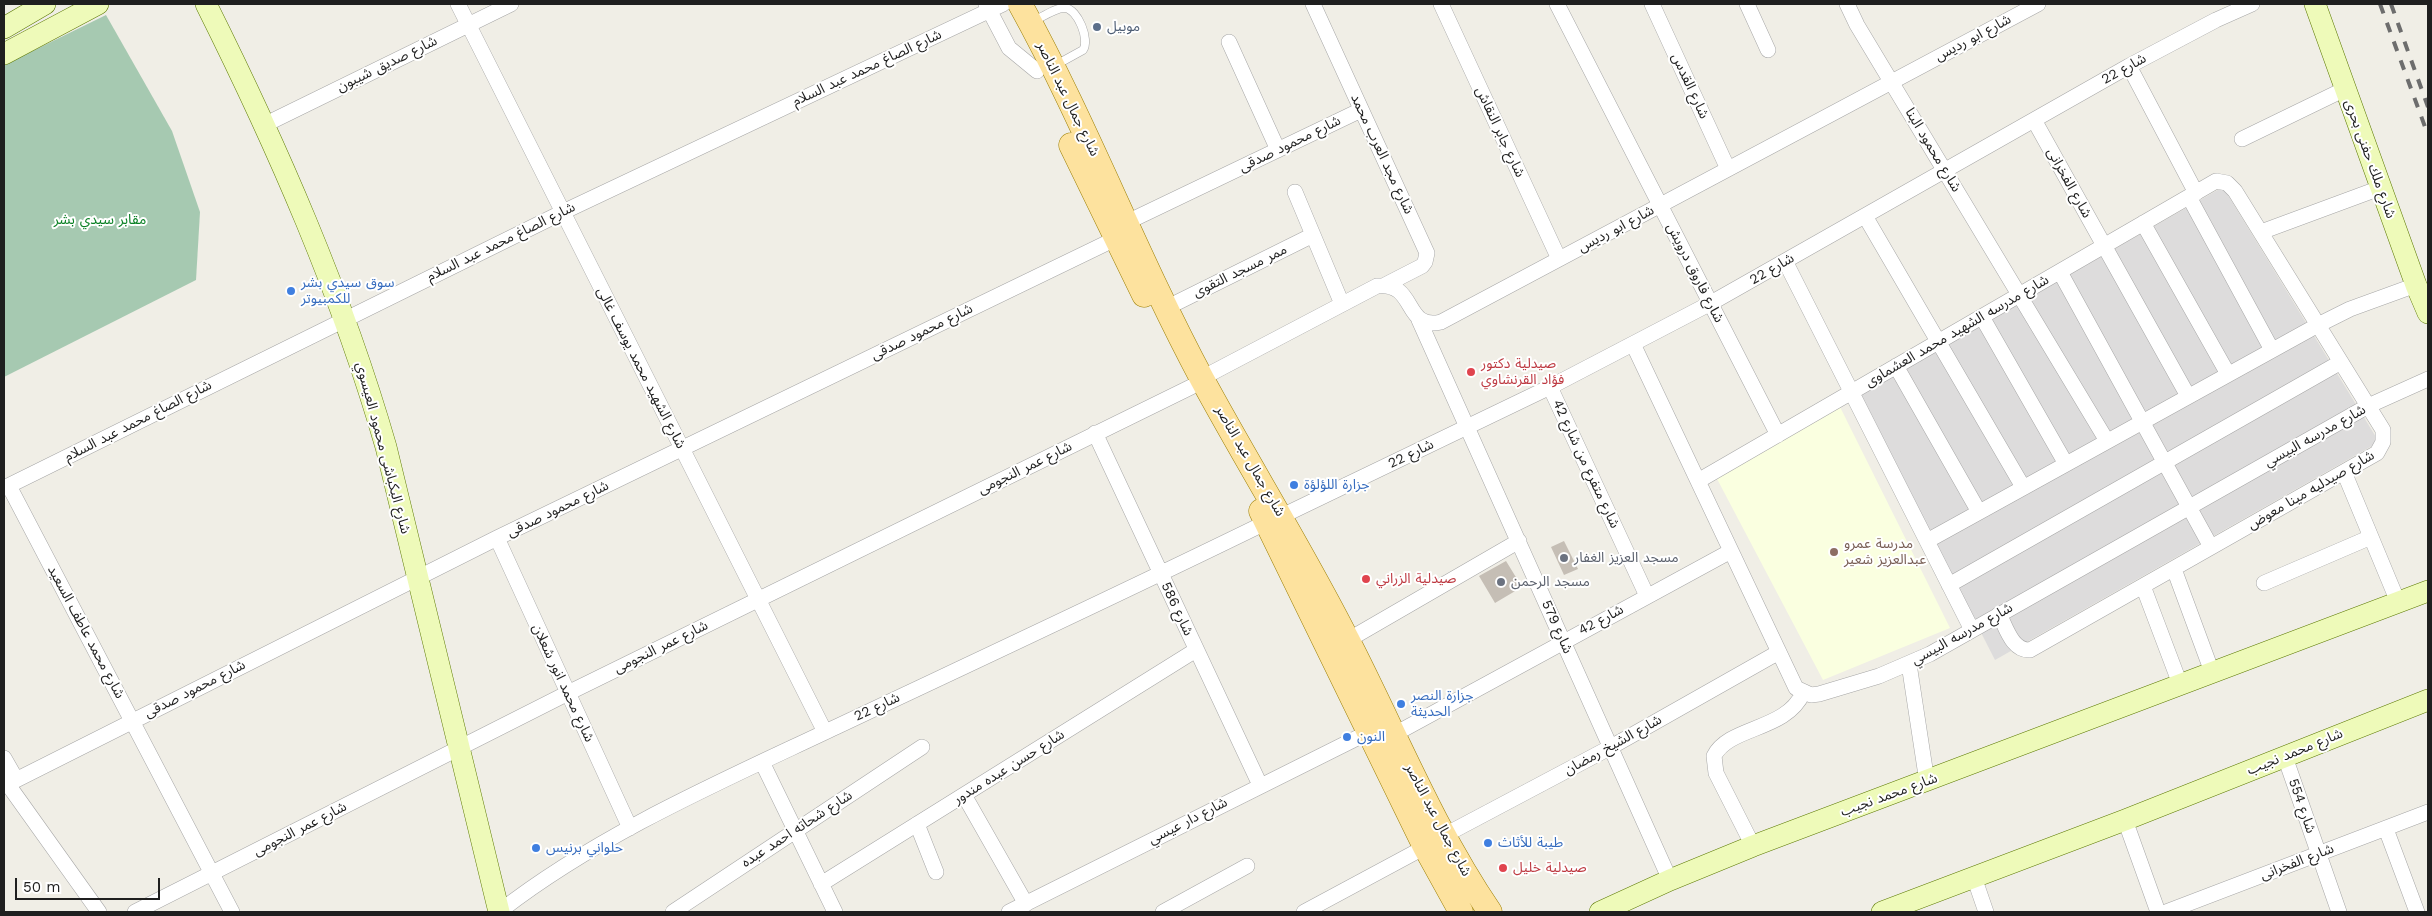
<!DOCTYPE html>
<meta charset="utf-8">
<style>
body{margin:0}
#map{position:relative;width:2432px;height:916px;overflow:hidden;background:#f0eee6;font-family:"Work Sans",sans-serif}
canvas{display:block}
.frame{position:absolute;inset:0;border:5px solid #1f1f1f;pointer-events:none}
.scale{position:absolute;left:15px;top:878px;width:145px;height:22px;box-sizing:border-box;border:2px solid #1f1f1f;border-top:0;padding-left:6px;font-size:15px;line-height:18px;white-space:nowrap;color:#1f1f1f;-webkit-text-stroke:4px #fff;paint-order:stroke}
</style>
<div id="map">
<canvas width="2432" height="916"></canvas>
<div class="frame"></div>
<div class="scale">50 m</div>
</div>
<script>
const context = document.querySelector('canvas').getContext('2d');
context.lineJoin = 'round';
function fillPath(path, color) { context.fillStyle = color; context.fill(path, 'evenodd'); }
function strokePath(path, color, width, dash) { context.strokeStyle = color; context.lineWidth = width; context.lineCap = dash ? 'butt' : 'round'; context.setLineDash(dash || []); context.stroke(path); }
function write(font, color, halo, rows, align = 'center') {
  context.font = font + ' "Work Sans","Noto Sans Arabic",sans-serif'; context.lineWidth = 4; context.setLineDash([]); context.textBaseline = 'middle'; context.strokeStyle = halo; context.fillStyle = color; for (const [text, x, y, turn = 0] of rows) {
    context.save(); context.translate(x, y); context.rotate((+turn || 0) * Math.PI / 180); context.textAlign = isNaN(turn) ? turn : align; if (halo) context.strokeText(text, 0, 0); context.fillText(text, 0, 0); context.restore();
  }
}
fillPath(new Path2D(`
 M2223,187L2379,442L1995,660L1859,394Z`), '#dddcdc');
fillPath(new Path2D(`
 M1840,407L1950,628L1823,680L1715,475Z`), '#faffe0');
fillPath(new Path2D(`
 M106,15L172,131L200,212L196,280L4,377V65Z`), '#a6c9b1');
fillPath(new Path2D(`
 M1564,541L1578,569L1564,575L1551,547Z
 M1506,561L1522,587L1495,603L1479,576Z`), '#c5beb5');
const lane = new Path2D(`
 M1032,22C1041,18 1056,7 1065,8C1078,9 1090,40 1083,50L1054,66`);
const street = new Path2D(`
 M458,4L825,732
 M986,4L1009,48L1037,71
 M1313,4L1427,253L1425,262L1422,266L1385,285
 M1441,4L1559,259
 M1557,4L1778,435
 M1652,4L1728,169
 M1747,4L1768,50
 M1847,4L1857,25L2107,441
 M1229,42L1278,150
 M2129,66L2196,193
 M2034,120L2188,396
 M264,125L511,4
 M2242,139L2345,89
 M1295,192L1342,304
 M2189,197L2272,350
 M1865,216L2023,487
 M2143,223L2228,374
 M1119,226L1361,110
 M2261,232L2380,188
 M1785,261L1972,630
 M2060,272L2211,547
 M1168,307L1313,235
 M1982,317L2066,464
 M1419,320L1670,880
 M1633,344L1796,688L1811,695L1819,694L1879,676L1930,654L2368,406L2428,379
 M1896,366L1979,512
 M1202,378L1377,286C1417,281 1403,331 1441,322L2038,4
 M1550,387L1647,596
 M1095,433L1260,785
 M2344,472L2398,602
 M1698,481L2216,181L2227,183L2235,191L2383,430V442L2377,453L2030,650C2012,651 2006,627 1999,614
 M9,486L232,912
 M4,488L563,212L1003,4
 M1282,516L1550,387L1711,303L2129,66L2216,20L2252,4
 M497,538L630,828
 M1927,541L2318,325L2350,309L2416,285
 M2174,569L2212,672
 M2264,583L2371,537
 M1949,585L2341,362
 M2143,586L2180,684
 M1348,640L1519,541
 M1909,664L1927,782
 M1393,735L1731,551
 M2285,757L2339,912
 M4,758L16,779
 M762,762L835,912
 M4,779L99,912
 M4,786L497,538L1115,239
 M964,795L1026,904
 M2125,820L2158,912
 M917,824L936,872
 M2386,829L2417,912
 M1445,835L1611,747L1779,652
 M1753,846L1716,773L1714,756C1729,726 1786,731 1803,693
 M1974,877L1986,912
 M821,884L1196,650
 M135,912L568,693L1191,387
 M499,912C599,834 722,781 836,727C980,659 1124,592 1267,522
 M673,912L922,747
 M1009,912L1369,732
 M1163,912L1247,866
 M1304,912L1425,847
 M2166,912L2428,812`);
const secondary = new Path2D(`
 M206,4C277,146 342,294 386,447L499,912
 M2315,4L2416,285L2428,313
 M4,28L45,4
 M4,54L98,4
 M1600,912L1670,880L1753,846L2428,591
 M1882,912L2125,820L2428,700`);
const primary = new Path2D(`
 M1020,4C1087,125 1136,256 1202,379C1249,466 1302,550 1347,639C1394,730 1432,827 1490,912
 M1071,145L1144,295
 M1261,511L1425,847L1461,912`);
strokePath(lane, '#a6a6a6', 9);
strokePath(street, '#a6a6a6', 16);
strokePath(secondary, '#5c7903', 22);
strokePath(primary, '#9b7e00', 25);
strokePath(lane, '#fff', 8);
strokePath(street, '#fff', 15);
strokePath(secondary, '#eefab9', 21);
strokePath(primary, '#fde29e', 24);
strokePath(new Path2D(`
 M2380,4L2428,135
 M2391,4L2428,107`), '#6d6d6d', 4, [10, 10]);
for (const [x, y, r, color] of [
 [1097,27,5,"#5c6f8a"],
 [291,291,5,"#3f7fe0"],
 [1471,372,5,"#e0444e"],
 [1294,485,5,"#3f7fe0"],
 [1834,552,5,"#8d6e63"],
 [1564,558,5,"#6b7280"],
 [1366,579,5,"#e0444e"],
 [1501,582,5,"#6b7280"],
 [1401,704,5,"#3f7fe0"],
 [1347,737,5,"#3f7fe0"],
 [1488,843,5,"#3f7fe0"],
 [536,848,5,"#3f7fe0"],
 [1503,868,5,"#e0444e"]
]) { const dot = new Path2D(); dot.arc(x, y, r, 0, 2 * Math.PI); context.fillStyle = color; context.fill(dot); strokePath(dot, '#fff', 2); }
write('14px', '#4e5e75', '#fff', [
 ["موبيل",1107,27]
], 'left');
write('14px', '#1f1f1f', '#fff', [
 ["شارع ابو رديس",1973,38,-28],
 ["شارع صديق شيبون",387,64,-26],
 ["شارع الصاغ محمد عبد السلام",867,68,-25],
 ["شارع 22",2124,69,-29],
 ["شارع القدس",1690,86,65],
 ["شارع جمال عبد الناصر",1068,99,64],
 ["شارع جابر النقاش",1500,132,65],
 ["شارع محمود صدقى",1290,144,-26],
 ["شارع محمود البنا",1933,150,59],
 ["شارع مجد العرب محمد",1382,154,65],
 ["شارع ملك حفنى بحرى",2370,159,70],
 ["شارع الفخرانى",2069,183,61],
 ["شارع ابو رديس",1616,229,-28],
 ["شارع الصاغ محمد عبد السلام",501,242,-26],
 ["شارع 22",1772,269,-30],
 ["ممر مسجد التقوى",1240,271,-26],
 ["شارع فاروق درويش",1695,273,63],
 ["شارع مدرسه الشهيد محمد العشماوى",1957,331,-30],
 ["شارع محمود صدقى",922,332,-26],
 ["شارع الشهيد محمد يوسف غالى",641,368,63],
 ["شارع الصاغ محمد عبد السلام",138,421,-27],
 ["شارع مدرسه البيسي",2315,436,-29],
 ["شارع البكباشى محمود العيسوي",383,448,75],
 ["شارع 22",1411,454,-26],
 ["شارع جمال عبد الناصر",1250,461,60],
 ["شارع متفرع من شارع 42",1586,464,65],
 ["شارع عمر النجومى",1025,468,-26],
 ["شارع صيدليه مينا معوض",2311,490,-30],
 ["شارع محمود صدقى",558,509,-26],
 ["شارع 586",1177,609,65],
 ["شارع 42",1601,620,-28],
 ["شارع 579",1557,627,66],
 ["شارع محمد عاطف السعيد",86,632,62],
 ["شارع مدرسه البيسي",1962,634,-29],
 ["شارع عمر النجومى",661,647,-26],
 ["شارع محمد انور شعلان",563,683,65],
 ["شارع محمود صدقى",195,689,-27],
 ["شارع 22",877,707,-25],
 ["شارع الشيخ رمضان",1613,745,-29],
 ["شارع محمد نجيب",2295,752,-22],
 ["شارع حسن عبده مندور",1009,767,-32],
 ["شارع محمد نجيب",1889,795,-20],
 ["شارع 554",2302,806,71],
 ["شارع جمال عبد الناصر",1438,820,62],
 ["شارع دار عيسي",1188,821,-27],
 ["شارع عمر النجومى",300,829,-27],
 ["شارع شحاته احمد عبده",797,829,-33],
 ["شارع الفخرانى",2297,862,-21]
]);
write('14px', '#0a8125', '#fff', [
 ["مقابر سيدي بشر",100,220]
]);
write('14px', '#366cbe', '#fff', [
 ["سوق سيدي بشر",301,283],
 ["للكمبيوتر",301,299],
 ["جزارة اللؤلؤة",1304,485],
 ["جزارة النصر",1411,696],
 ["الحديثة",1411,712],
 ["النون",1357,737],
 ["طيبة للأثاث",1498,843],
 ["حلواني برنيس",546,848]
], 'left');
write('14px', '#be3a42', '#fff', [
 ["صيدلية دكتور",1481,364],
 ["فؤاد القرنشاوي",1481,380],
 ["صيدلية الزراني",1376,579],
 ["صيدلية خليل",1513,868]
], 'left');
write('14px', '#785e54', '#fff', [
 ["مدرسة عمرو",1844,544],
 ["عبدالعزيز شعير",1844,560]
], 'left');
write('14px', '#5b616d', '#fff', [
 ["مسجد العزيز الغفار",1574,558],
 ["مسجد الرحمن",1511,582]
], 'left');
</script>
